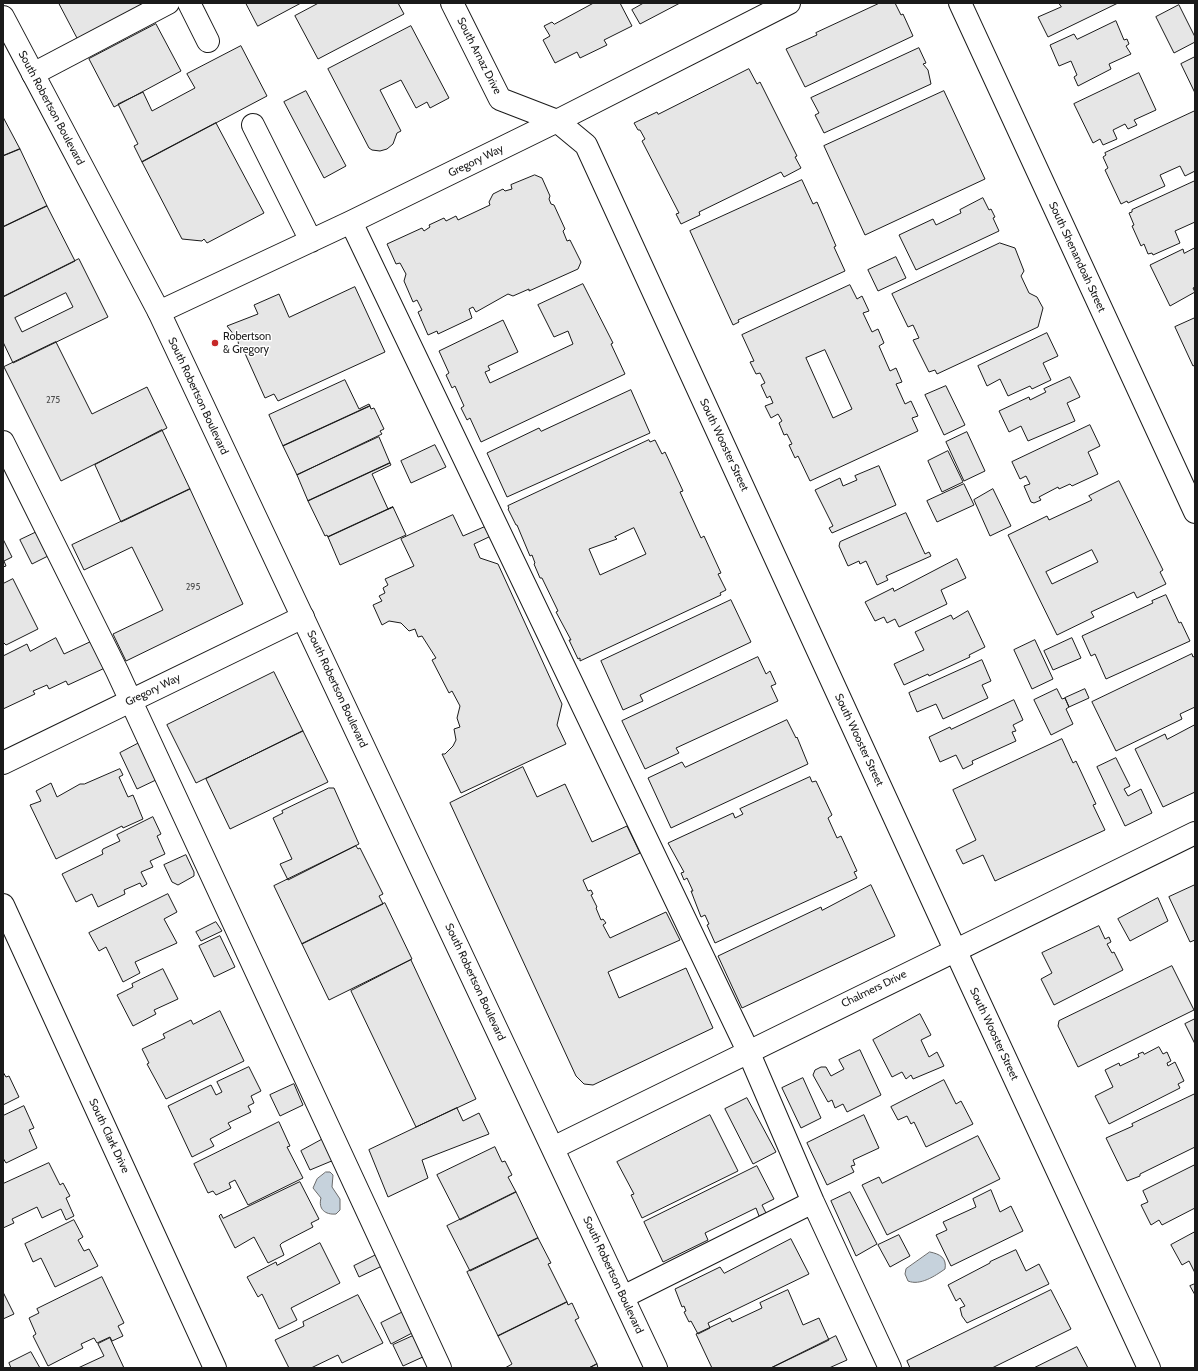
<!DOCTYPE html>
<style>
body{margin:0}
#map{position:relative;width:1198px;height:1371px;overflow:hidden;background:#fff;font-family:Cabin,sans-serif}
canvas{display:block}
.frame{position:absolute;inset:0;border:4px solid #1a1a1a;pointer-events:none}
</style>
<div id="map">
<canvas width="1198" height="1371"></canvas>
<div class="frame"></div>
</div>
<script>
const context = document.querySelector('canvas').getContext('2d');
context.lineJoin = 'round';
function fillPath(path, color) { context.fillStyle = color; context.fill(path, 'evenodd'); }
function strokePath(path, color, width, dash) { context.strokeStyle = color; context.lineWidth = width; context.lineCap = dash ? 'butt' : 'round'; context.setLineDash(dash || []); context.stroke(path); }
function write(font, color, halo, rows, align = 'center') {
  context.font = font + ' Cabin,sans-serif'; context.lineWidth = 3; context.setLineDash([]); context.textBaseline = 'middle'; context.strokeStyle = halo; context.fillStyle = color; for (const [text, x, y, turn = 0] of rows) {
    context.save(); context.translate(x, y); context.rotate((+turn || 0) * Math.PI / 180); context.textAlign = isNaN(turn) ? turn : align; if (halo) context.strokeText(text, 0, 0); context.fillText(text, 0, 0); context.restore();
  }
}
const water = new Path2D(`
 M326,1172H330L333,1175L332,1187L340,1199V1210L336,1214C325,1215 318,1209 321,1198L313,1188L317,1179Z
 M930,1252C940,1254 947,1258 945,1269C935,1276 920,1286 908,1281L905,1274L906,1269Z`);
fillPath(water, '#c6d2dc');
strokePath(water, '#6a6a6a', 1);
const building = new Path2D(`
 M59,3H148L79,41Z
 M246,3H301L258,26Z
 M319,3H398L404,14L318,59L295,16Z
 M594,3H620L632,26L604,40L607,45L580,58L577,52L555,63L543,40L550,36L544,26L552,22L554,24Z
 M644,3H680L640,24L632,10Z
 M880,3H895L901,15L903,14L913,36L805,87L786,49L817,35L816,33Z
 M1059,3H1118L1048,37L1038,17L1061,7Z
 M1179,5L1195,37V42L1174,53L1156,17Z
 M1116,21L1124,40L1127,39L1129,44L1126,46L1131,54L1109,64L1111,69L1078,86L1074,77L1077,75L1071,61L1059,66L1050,45L1074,34L1077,39Z
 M156,24L181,71L114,107L89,59Z
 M411,26L449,98L430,108L427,102L416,108L401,80L380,90L401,131L397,133L393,144L387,149L380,151L372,150L369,148L328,69Z
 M241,46L267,96L142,162L134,146L138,144L118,104L143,92L152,111L195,88L187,74Z
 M919,48L926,63L923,64L928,70L931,84L824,133L815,115L819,113L811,98Z
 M1195,57V93L1181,64Z
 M749,69L757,84L760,82L797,156L795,157L801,168L784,177L781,172L699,212L700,215L681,224L676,214L679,213L642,141L645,139L640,130H638L634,123L657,112L658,114Z
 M1139,73L1156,110L1134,120L1137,125L1128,129L1125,124L1113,130L1117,139L1103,145L1100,139L1093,143L1074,104Z
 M306,91L346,166L324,178L284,102Z
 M944,91L985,179L865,235L824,146Z
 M1195,111V171L1185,176L1180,166L1160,175L1165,186L1128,203L1127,201L1121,204L1105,170L1108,168L1103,157L1106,155L1105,153Z
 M3,117L20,149L3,156Z
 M216,123L264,213L207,243L204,239L202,241L182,239L142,162Z
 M20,149L47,206L3,227V156Z
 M535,175L542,178L550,196L549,199L551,204L554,205L565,229L563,231L567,241L570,240L581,262L578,269L529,291V289L513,296L508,294L476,312L473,307L469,309L472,318L438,334L437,331L428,335L418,312L422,310L417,300L413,302L404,281L406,274L400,263L396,264L387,244L422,228L424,231L430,227L429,225L444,218L446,221L456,216L458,220L490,205L489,202L493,194L503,189L505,191L512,189L511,185Z
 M802,180L813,204L817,202L836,246L834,247L845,271L738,320L739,322L733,325L690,231Z
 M1195,181V222L1175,231L1180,243L1153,255L1152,253L1148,254L1144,244L1141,246L1132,226L1134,225L1129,213L1132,212V210Z
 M983,198L989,210L991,209L995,217L993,218L999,231L916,270L899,235L933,219L936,225L961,213L960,210Z
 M47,206L75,261L3,297V227Z
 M1000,243L1015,248L1024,271L1021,276L1029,293L1037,297L1043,308L1038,327L937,374L935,370L929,372L913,340L919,338L913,325L908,327L892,294Z
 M1195,248V287L1193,288L1195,292L1170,306L1150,265L1183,249L1184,253Z
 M896,257L906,278L878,291L868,270Z
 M79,259L108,317L13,363L3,342V297ZM66,293L73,307L22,332L15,318Z
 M583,284L613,343L611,344L625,374L481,442L470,418L467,420L461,408L464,406L455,386L452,388L446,375L449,373L439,351L503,320L518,352L488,366L490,370L485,372L490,383L573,344L568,331L554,337L538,305Z
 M850,285L857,299L862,296L869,311L863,313L872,332L878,329L884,343L879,346L890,371L896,368L902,382L896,384L905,404L911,401L918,416L912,418L918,431L810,481L798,456L795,458L789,445L792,444L787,434L784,435L779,423L782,421L778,414L771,418L765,406L773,403L770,396L767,398L761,385L765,383L760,373L756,374L750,362L754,361L742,335ZM825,350L852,409L833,418L806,358Z
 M355,287L385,352L278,401L274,394L265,398L243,349L239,351L238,340L227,326L258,314L254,305L279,294L289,317Z
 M1195,318V365L1193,366L1175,327Z
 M1047,333L1058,356L1043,363L1051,380L1032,389L1030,386L1008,396L1000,379L987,386L978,366Z
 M56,342L92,414L147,387L167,428L61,481L4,367Z
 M1070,377L1080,397L1067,403L1075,421L1028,441L1021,426L1009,432L999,411L1029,397L1030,400L1046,392L1044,389Z
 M345,380L359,409L369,404L370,406L283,446L269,415Z
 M946,386L965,425L944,435L925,395Z
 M631,390L650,433L507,497L487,453L539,428L541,431Z
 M370,406L371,409L374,408L384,429L380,431L382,434L297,475L283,446Z
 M1090,425L1100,446L1088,452L1098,474L1072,486L1070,484L1059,489L1058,487L1039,497L1041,500L1034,503L1031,502L1024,486L1030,484L1026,476L1020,479L1012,462Z
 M162,430L190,489L121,522L95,465Z
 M967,432L985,471L964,481L946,442Z
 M379,437L390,463L308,501L297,475Z
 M649,440L650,442L655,440L662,454L665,452L683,491L680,492L701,538L704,536L721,573L718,574L726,590L720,593L721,595L580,661V658L578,659L569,640H571L556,612L558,611L542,578H540L534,564L535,563L532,555L530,556L517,525H516L508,509L509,508L508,506ZM634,528L646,554L600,575L589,549L617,539L615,537Z
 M435,445L446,467L411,483L401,461Z
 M948,451L963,482L942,492L928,461Z
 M390,463L391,465L372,474L388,509L393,507L328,537L327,535L325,536L308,501Z
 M879,466L896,505L832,533L829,528L833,526L815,490L840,478L843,486L857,480L855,476Z
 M1119,481L1163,570L1160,572L1166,584L1137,598L1134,592L1091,612L1094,617L1057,635L1008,535L1047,516L1049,520L1092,500L1089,496ZM1092,550L1098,562L1052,584L1046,572Z
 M964,484L974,505L937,522L927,501Z
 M190,489L243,604L126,661L113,634L163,610L132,547L84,570L72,545Z
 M993,489L1011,526L990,536L974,500Z
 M393,507L406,535L340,565L328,537Z
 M906,513L925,554L929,552L931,556L886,576L888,580L877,585L866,561L860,564L859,561L848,566L839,546L840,542Z
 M453,515L463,536L486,526L491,536L474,544L480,558L498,564L562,704L557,725L566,744L461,793L442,754H445L453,746L456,740L454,729L460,727L457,718L460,706L452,691L449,693L432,660L436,658L422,636L418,637L415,629L409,631L401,623L389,621L382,625L373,605L382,601L379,596L385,593L383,588L388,585L385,579L414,566L401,539Z
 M43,529L54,553L32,564L20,540Z
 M3,539L12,557L4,561L6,566L3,567Z
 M957,559L966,578L941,590L947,604L899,627L895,619L887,623L884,617L875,621L865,602L893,588L894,591Z
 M13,579L38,629L6,645L3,642V584Z
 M1166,595L1179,623L1181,622L1190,641L1106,679L1095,654L1091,656L1082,636L1153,603L1152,601Z
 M731,600L751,642L640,695L643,701L623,710L601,661Z
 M968,611L985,647L969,655L970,657L929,676L928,674L904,685L894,664L924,650L915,632L951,615L953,619Z
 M56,638L64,654L94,640L107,667L68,685L66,681L49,689L47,685L33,691L35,694L3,709V656L27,644L30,651Z
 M1072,638L1081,658L1053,670L1044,651Z
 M1035,640L1053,679L1032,689L1014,650Z
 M1192,654L1193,657L1195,656V707L1180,714L1182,719L1116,751L1092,702Z
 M758,657L766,674L770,671L776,684L771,686L778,701L676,748L679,753L645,769L622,721Z
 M982,660L991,681L982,685L988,698L943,719L936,704L917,712L909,693Z
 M274,672L303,731L196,783L167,725Z
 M1057,689L1062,699L1065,698L1069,707L1066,709L1073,724L1051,735L1034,700Z
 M1085,689L1089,698L1069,707L1065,698Z
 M1014,700L1023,720L1013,725L1016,731L1012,732L1016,741L972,761L973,764L963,769L956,755L940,762L929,737L950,727L951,729Z
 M787,720L796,738L797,737L808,764L671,828L648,778L682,762L685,767Z
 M1195,725V792L1163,807L1135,749L1165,734L1167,739Z
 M303,731L328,782L230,829L206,779Z
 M1062,739L1073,763L1076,761L1096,804L1093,805L1105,830L995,881L983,855L963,864L956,850L976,840L953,790Z
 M141,742L158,779L137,789L120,753Z
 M1116,758L1130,786L1124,789L1128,796L1141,789L1152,813L1125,826L1097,767Z
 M523,767L537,797L565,784L592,842L627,826L640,853L583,880L588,891L591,890L593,894L591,895L597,907L596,908L601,920L603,919L606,923L603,925L610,938L666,912L680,940L608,972L619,998L686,968L713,1028L593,1085L584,1084L576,1076L450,803Z
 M120,769L123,775L119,777L128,797L133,795L143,819L123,828L122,826L56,859L30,805L41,801L36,791L51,783L57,797L80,784H84Z
 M810,777L812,782L816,781L832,815L828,818L837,838L841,836L857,871L854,872L857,878L715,943L707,925L709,924L705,915L701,917L691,891H693L687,878L684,880L681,873L684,872L668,843L733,813L735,818L743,814L740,809Z
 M329,788H334L359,844L288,880L280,864L292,859L273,818L283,813L282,811Z
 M153,817L161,834L157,836L165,854L150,861L153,867L141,872L147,884L142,887L140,883L124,890L125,894L98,907L92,894L76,902L62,874L103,854L102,851L103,849L120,841L117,835Z
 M356,846L358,849L360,848L383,894L379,896L383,904L302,944L274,886Z
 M186,855L194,872V876L178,885L172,882L164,865Z
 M871,885L895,936L742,1008L718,956L821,907L822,910Z
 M1195,885V940L1190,942L1169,897Z
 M168,894L177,912L164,919L177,943L135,962L140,973L123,982L106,947L99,951L89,933Z
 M1158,898L1168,921L1130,941L1118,919Z
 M385,903L412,959L329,1000L302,944Z
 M216,922L222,931L201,941L196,932Z
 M1099,926L1105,939L1109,937L1111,942L1107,944L1112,953L1114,952L1123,970L1054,1005L1041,979L1052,973L1042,953Z
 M220,936L235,967L214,977L199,946Z
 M411,960L476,1099L416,1127L351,991Z
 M1172,966L1194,1010L1078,1067L1058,1026L1059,1021Z
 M163,969L178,999L154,1010L156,1014L133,1026L117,995L133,987L132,984Z
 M220,1011L244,1061L166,1099L147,1064L149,1063L142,1049L165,1038L163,1034L191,1020L193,1024Z
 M920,1014L931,1035L921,1040L929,1057L937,1052L944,1066L913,1079L911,1075L906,1079L902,1072L892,1077L873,1040Z
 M1195,1019V1044L1185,1024Z
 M1159,1047L1163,1054L1167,1052L1171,1061L1167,1063L1168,1066L1175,1062L1184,1081L1178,1084L1180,1088L1109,1124L1095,1096L1113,1087L1105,1070L1119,1063L1120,1066L1139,1057L1138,1054L1143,1052L1144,1054Z
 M860,1050L881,1095L847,1112L843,1104L835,1108L832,1100L828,1102L813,1075L815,1070L821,1067H826L831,1076L844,1069L839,1060Z
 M249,1067L261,1091L251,1096L254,1103L248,1106L251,1112L228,1123L231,1128L210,1139L214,1146L192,1157L168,1106L211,1085L216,1095L222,1092L217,1082Z
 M3,1072L6,1077L9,1076L19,1097L3,1105Z
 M803,1078L821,1118L801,1128L782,1088Z
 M944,1080L956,1104L961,1101L973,1124L926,1147L914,1122L911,1124L907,1116L898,1120L891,1107Z
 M294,1084L303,1105L280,1116L270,1095Z
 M1195,1094V1147L1140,1174V1176L1127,1181L1106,1138L1133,1126L1132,1124Z
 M747,1098L776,1152L753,1164L725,1109Z
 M24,1106L34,1128L29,1130L37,1148L6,1163L3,1158V1116Z
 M457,1108L463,1121L479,1113L489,1134L422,1160L428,1178L388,1197L369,1150Z
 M710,1115L738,1171L642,1218L631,1195L634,1194L617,1162Z
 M864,1115L879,1148L853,1160L855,1165L851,1166L854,1172L827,1185L807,1143Z
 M279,1122L290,1146L287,1147L303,1178L248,1205L235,1180L229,1183L231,1188L216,1195L213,1191L208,1193L194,1164Z
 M978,1136L1000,1179L887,1235L862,1185L879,1177L882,1183Z
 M323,1139L334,1160L310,1170L301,1151Z
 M495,1147L502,1162L505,1161L512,1175L508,1177L516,1192L460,1220L437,1175Z
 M49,1163L60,1185L63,1183L70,1196L66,1198L74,1216L66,1220L61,1209L42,1218L37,1207L12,1219L14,1223L3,1228V1184Z
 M1195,1165V1208L1162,1225L1159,1220L1151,1225L1141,1205L1148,1202L1143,1191Z
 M757,1166L774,1199L762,1205L766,1213L759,1216L756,1208L705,1233L708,1240L663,1262L644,1222Z
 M300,1182L319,1219L311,1223L313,1227L282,1243L280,1245L284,1255L268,1263L254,1237L235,1248L219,1216L221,1214L223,1218Z
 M991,1190L1000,1212L1011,1206L1023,1231L951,1266L936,1235L947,1230L943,1222L976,1207L973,1199Z
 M516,1192L538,1238L470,1271L447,1226Z
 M850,1192L877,1244L856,1256L831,1201Z
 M74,1220L83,1237L78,1240L84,1251L89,1249L98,1266L55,1287L41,1258L33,1262L25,1244Z
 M1195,1232V1273L1189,1261L1182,1265L1171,1245Z
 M899,1235L910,1256L890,1267L878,1245Z
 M538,1238L551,1263L548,1264L567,1302L498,1336L467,1272Z
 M791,1239L809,1274L708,1323L710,1328L698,1334L691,1321L689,1322L684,1312L686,1311L684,1306L682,1307L675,1289L720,1267L724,1273Z
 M320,1243L340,1283L291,1308L297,1320L279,1329L262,1294L258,1297L247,1277L276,1262L277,1265Z
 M1016,1250L1026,1271L1039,1264L1049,1284L967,1323L962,1316L960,1308L965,1306L960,1298L956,1301L948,1285L990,1263V1262Z
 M376,1255L382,1266L359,1277L354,1266Z
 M102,1277L124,1323L118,1326L123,1336L112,1341L110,1337L97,1343L94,1338L81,1344L83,1348L48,1366L33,1336L36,1334L29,1318L39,1313L37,1309Z
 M1195,1284V1295L1190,1286Z
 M788,1290L803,1325L819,1318L829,1340L771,1368H712L696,1334L730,1318L732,1322L762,1308L760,1303Z
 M1051,1290L1071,1329L992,1368H910L907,1361Z
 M3,1292L14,1314L3,1319Z
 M358,1295L383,1343L342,1363L338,1355L311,1368H289L275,1340L304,1326L303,1322Z
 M567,1302L568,1305L572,1303L579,1318L575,1320L597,1364L589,1368H505L512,1364L498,1336Z
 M403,1312L414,1332L391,1344L381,1323Z
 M415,1335L425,1356L403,1366L393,1345Z
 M836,1336L847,1360L829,1368H771Z
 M110,1338L124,1368H78L104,1356L98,1344Z
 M1077,1347L1088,1368H1034Z
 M31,1352L40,1368H11L9,1363Z
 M597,1364L598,1368H589Z`);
fillPath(building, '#e6e6e6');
strokePath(building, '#1a1a1a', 1);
const minor = new Path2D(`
 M189,3L208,41
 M452,3L500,99L557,121L586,145L969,980L1149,1368
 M960,3L1195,512
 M33,74L168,3
 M253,125L311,241
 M351,222L748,1051L813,1202L890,1368
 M159,312L351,222L557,121L789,3
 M3,442L117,671L440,1368
 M3,763L303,617
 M3,905L215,1368
 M553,1148L1195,833
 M623,1297L813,1202`);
const major = new Path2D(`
 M3,17L159,312L656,1368`);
strokePath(minor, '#1a1a1a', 24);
strokePath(major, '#1a1a1a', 24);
strokePath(minor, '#fff', 22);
strokePath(major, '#fff', 22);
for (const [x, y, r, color] of [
 [215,343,4,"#c62828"]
]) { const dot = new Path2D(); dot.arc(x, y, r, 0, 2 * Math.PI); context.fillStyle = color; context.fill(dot); strokePath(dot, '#fff', 1.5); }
write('9px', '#4d4d4d', null, [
 ["275",53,400],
 ["295",193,587]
]);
write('11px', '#1a1a1a', '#fff', [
 ["South Arnaz Drive",479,56,63],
 ["South Robertson Boulevard",51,108,62],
 ["Gregory Way",476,161,-26],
 ["South Shenandoah Street",1077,257,65],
 ["South Robertson Boulevard",198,396,65],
 ["South Wooster Street",724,445,65],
 ["South Robertson Boulevard",337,689,65],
 ["Gregory Way",153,690,-26],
 ["South Wooster Street",859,740,65],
 ["South Robertson Boulevard",475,982,65],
 ["Chalmers Drive",874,989,-26],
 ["South Wooster Street",994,1034,65],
 ["South Clark Drive",109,1136,65],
 ["South Robertson Boulevard",613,1275,65]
]);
write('11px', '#1a1a1a', '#fff', [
 ["Robertson",223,337],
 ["& Gregory",223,350]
], 'left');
</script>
